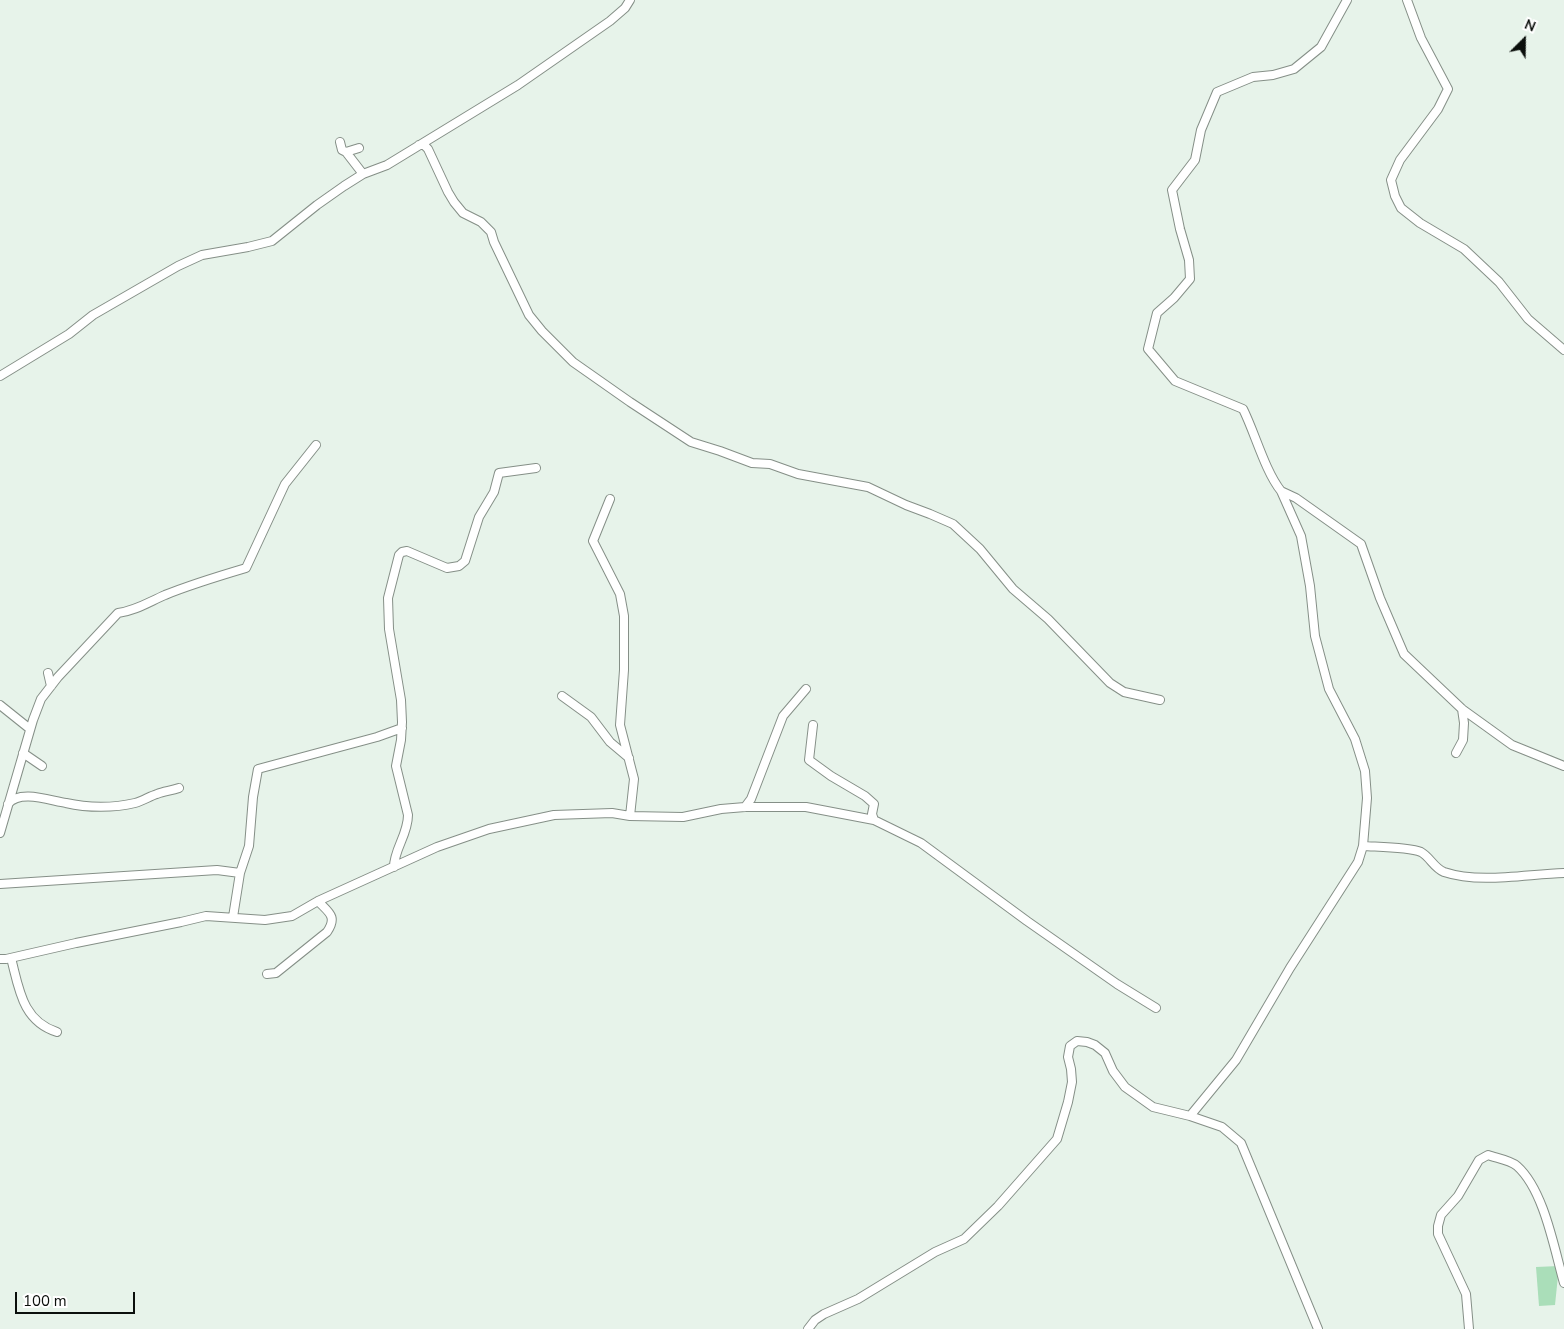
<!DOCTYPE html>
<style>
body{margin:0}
#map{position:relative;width:1564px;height:1329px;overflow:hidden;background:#e7f3ea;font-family:"Nunito Sans",sans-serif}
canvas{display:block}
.north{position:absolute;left:1499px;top:15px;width:50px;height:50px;-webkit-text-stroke:4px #fff;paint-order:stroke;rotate:23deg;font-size:14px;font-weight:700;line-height:20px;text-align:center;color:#0b0f0c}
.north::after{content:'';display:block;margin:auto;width:18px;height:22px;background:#0b0f0c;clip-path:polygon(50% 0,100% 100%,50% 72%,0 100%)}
.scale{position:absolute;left:15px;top:1292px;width:120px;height:22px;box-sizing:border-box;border:2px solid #0b0f0c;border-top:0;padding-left:6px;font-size:15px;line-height:18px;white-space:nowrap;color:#0b0f0c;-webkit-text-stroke:4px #fff;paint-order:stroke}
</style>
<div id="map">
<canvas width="1564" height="1329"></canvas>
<div class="north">N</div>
<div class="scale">100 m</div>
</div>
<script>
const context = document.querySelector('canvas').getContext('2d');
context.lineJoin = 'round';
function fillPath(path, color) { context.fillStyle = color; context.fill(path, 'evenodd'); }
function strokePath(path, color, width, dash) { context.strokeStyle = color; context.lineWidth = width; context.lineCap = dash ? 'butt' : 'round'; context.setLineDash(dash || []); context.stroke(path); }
fillPath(new Path2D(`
 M1559,1266L1555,1305L1539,1306L1536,1267Z`), '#aadeb9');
const minor = new Path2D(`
 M1407,0L1421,38L1448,89L1438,109L1400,160L1391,180L1395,196L1401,208L1420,223L1464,249L1499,282L1528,319L1564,350
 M340,142L342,150L346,152L359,148
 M419,145H424L428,149L448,192L454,202L463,213L481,222L491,232L494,242L529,315L542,331L573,362L630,402L691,442L720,451L752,463L770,464L798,474L868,487L906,505L930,514L953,524L980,549L1013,589L1048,619L1110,683L1124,692L1160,700
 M346,152L363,174
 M0,376L69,334L93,315L178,266L202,255L248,247L272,241L317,205L344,186L363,174L387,165L518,85L610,21L625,8L630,0
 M1281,491L1296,498L1361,544L1380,598L1404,654L1462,709L1512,745L1564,766
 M610,499L593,541L620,594L624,616V670L620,725L634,779L630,816
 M48,673L51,686
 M562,696L591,717L610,742L629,758
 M0,705L30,729
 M813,725L809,760L831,776L865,796L874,804L872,814L874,820
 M23,753L42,766
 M1456,753L1463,740L1464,723L1462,709
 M8,804C20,789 51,801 66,803C88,808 114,808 135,803C143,801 150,796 157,794C164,791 171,791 179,788
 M745,807L751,799L783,716L806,689
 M0,833L33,720L41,699L58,677L118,613C135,611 149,602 165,595C192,584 219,576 246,568L285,484L316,445
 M1363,846C1378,847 1408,847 1421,852C1430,857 1434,868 1444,872C1480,884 1527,874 1564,873
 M394,867C394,849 408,835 408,815L396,766L401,740L402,722L401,700L389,629L388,598L399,555L402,552L407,551L447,568L459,566L465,561L479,517L494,492L499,473L536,468
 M0,884L217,870L240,873
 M233,917L240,873L249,846L253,797L258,769L377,737L402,728
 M11,958C19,988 22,1021 57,1032
 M0,959H6L76,943L181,922L206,916L265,920L292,916L318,901L437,847L489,829L554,815L612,813L630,816L683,817L721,809L745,807H806L874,820L921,843L1027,921L1117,984L1156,1008
 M267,974L276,973L327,932C338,916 328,912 318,901
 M1190,1116L1236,1060L1290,968L1358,862L1363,846L1367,798L1365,771L1355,739L1329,689L1315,636L1310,586L1301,536L1281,491C1265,471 1255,433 1243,409L1175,381L1148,349L1157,313L1174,298L1190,279L1189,260L1180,229L1172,190L1195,160L1201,130L1217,92L1253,77L1273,75L1294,69L1321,47L1347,0
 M808,1329L815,1320L824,1314L858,1299L935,1252L964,1239L998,1206L1057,1139L1068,1102L1072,1082L1071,1069L1068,1057L1070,1046L1077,1041L1087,1042L1095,1045L1105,1053L1113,1071L1125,1087L1153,1107L1190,1116L1222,1127L1241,1143L1318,1329
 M1469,1329L1466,1294L1438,1234V1226L1441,1215L1458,1196L1479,1160L1488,1155C1496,1158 1510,1160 1517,1166C1544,1190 1554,1248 1564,1283`);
strokePath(minor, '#858f87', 10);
strokePath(minor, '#fff', 8);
</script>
